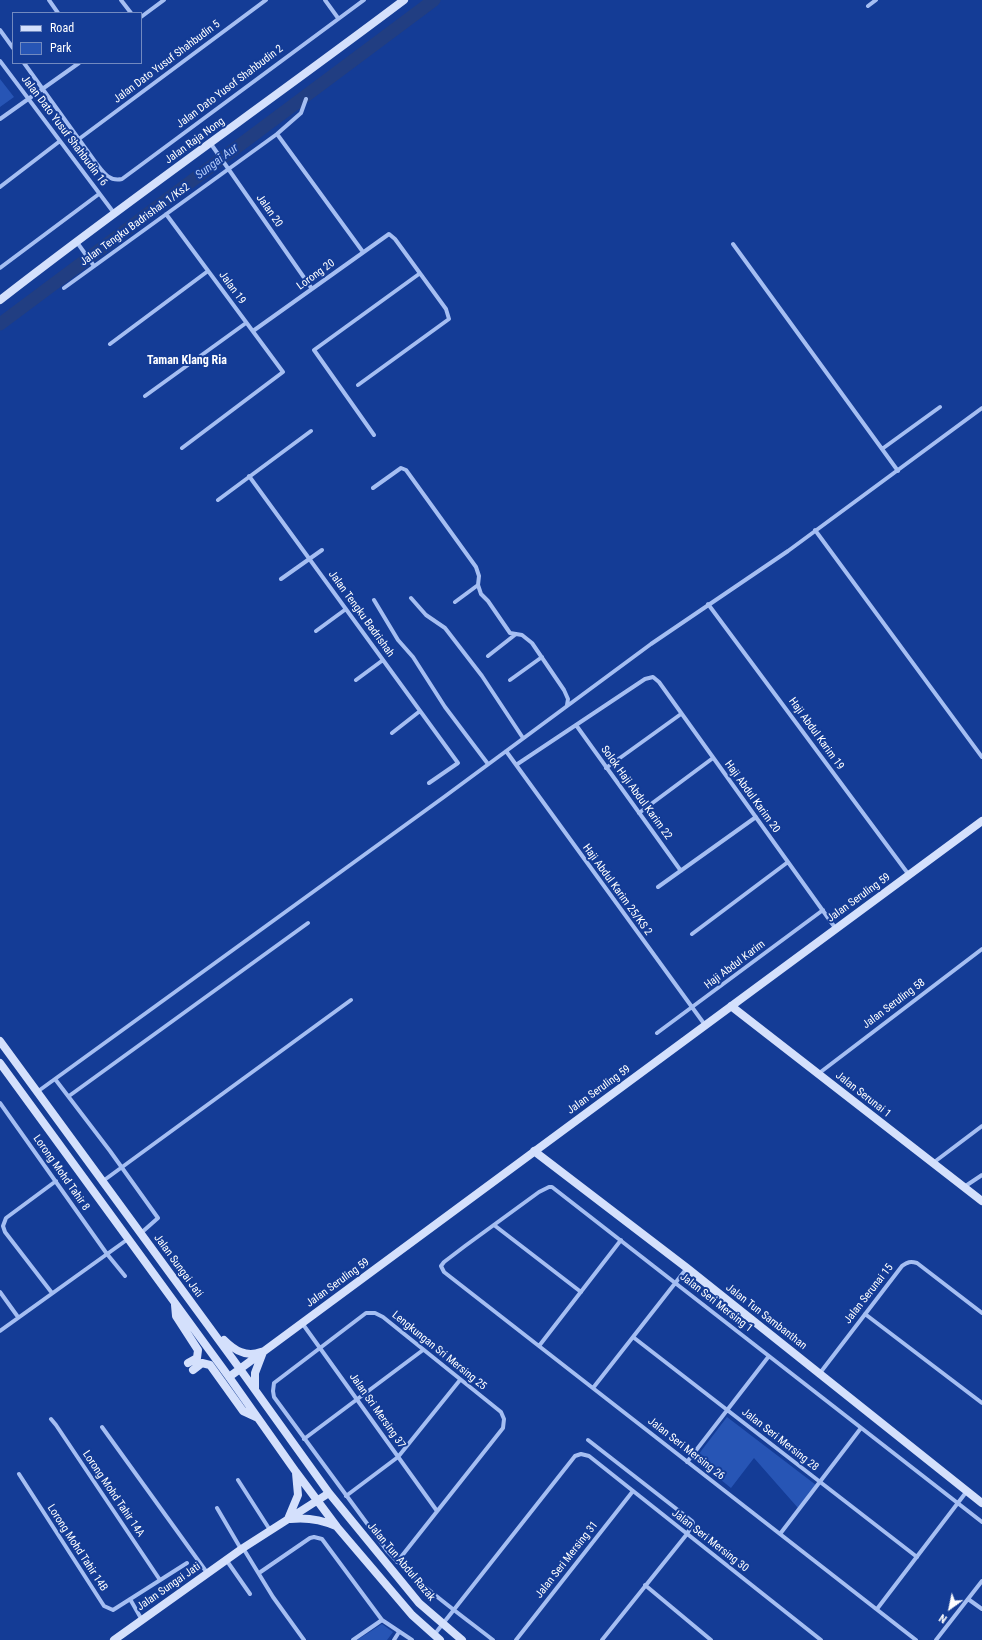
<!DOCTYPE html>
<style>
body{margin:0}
#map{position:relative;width:982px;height:1640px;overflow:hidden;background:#143c96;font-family:"Roboto Condensed",sans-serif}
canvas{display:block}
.legend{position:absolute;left:12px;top:12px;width:130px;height:52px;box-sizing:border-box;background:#143c96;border:1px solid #728ac0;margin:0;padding:5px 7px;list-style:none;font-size:12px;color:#fff}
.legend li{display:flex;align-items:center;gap:8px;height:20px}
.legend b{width:20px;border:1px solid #728ac0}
.north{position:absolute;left:930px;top:1588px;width:40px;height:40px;-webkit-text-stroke:3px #143c96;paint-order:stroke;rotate:213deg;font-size:11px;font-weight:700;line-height:16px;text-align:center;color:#fff}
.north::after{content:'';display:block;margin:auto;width:14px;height:18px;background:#fff;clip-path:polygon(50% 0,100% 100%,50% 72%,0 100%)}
</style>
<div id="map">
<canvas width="982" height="1640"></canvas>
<ul class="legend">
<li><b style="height:5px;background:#d4e0fc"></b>Road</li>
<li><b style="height:11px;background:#2755b5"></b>Park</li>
</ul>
<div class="north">N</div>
</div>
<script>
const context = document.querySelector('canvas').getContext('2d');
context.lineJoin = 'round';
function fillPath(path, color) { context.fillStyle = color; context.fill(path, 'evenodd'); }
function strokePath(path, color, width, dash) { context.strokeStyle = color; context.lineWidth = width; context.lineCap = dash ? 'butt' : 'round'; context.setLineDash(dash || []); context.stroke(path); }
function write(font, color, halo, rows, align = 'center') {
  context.font = font + ' "Roboto Condensed",sans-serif'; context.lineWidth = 4; context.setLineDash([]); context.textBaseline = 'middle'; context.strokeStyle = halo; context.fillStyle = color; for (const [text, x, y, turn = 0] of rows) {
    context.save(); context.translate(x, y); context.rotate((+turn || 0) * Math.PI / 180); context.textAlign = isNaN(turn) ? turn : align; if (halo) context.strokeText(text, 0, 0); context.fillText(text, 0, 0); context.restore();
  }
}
fillPath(new Path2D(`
 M0,79L14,97L0,107Z
 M727,1417L816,1485L798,1508L754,1458L731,1488L695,1459Z
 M382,1624L393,1632L387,1640H357Z`), '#2755b5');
strokePath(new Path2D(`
 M0,324L434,0`), '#213e82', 13);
strokePath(new Path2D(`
 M49,0L58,13
 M121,0L131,13
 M325,0L338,18
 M868,6L876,0
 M141,17L164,0
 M0,30L13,48
 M0,61L114,213
 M24,63L96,163C103,172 109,182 122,179L364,0
 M0,119L79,63
 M277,134L363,252
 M79,139L266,0
 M211,144L312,289
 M0,187L60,141
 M166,214L283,372L182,448
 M76,241L94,266
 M733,244L898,471
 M0,268L99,194
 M64,288L277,134L301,113L306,99
 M253,331L389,234L395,239L446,309L449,319L358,385
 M110,344L208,271
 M145,396L246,323
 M374,435L314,350L419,274
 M882,449L940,407
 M249,476L458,763L429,783
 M373,488L401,468L406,470L476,567L479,576L478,585L481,594L488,601L510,633L522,635L532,643L564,690L568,699L567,705
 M218,500L311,431
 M815,530L982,757
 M281,579L322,550
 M411,598L426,615L445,628L482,676L523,738
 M374,600L398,640L413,657L445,707L488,764
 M455,602L478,585
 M708,604L909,875
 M316,631L346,609
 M488,656L516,634
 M356,680L383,660
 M510,680L542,657
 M576,725L681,871
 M392,733L420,711
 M506,751L705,1025
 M516,765L645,679L653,677L659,682L836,929
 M606,768L681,714
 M639,813L713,758
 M658,887L756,817
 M692,934L788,862
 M657,1033L823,910
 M818,1074L982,949
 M55,1079L110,1151L158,1218L141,1233
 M37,1092L444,797L651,644L788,551L982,408
 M69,1096L308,923
 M0,1103L107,1254L125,1276
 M933,1163L982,1126
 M103,1181L351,1000
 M964,1187L982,1175
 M494,1225L581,1292
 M0,1292L18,1317
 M52,1293L5,1232L3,1226L6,1218L56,1181
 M865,1314L982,1403
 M302,1323L437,1511
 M0,1331L128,1239
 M633,1337L917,1557
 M539,1346L621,1240
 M820,1373L902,1266C908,1262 910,1261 917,1263L982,1313
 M593,1388L687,1268
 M51,1419L56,1425L160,1580
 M102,1427L208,1574
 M304,1439L423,1350
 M588,1440L692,1521L693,1523L687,1534L602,1640
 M687,1462L769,1356
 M19,1474L104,1606L113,1610L187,1563
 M238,1480L270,1530
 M346,1496L398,1457L460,1380
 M217,1508L241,1549
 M780,1534L861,1428
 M243,1548L273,1597L304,1640
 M227,1561L250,1594
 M397,1562L503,1428L504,1419L501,1412L383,1317L375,1313H366L274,1383L273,1391L274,1397L388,1552C419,1585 457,1612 493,1640
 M259,1573L310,1538L314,1537L322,1539L382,1620L412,1640
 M645,1585L711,1640
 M130,1599L142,1620
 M968,1599L982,1609
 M877,1609L967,1491
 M434,1635L575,1456L581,1454L589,1456L821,1640
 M353,1640L382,1620
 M394,1640L399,1632
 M516,1640L633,1491
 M916,1640L444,1272L441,1266L444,1262L465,1246L539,1192L549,1187H552L982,1522
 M936,1640L982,1581`), '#a5bef2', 4);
strokePath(new Path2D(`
 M0,300C132,197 270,101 404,0
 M731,1006L982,1201
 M0,1041L240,1369L329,1493L419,1603L462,1640
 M0,1063L229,1377L296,1472L337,1527L412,1615L440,1640
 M534,1151L687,1268L982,1503
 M175,1305L176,1316L198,1350L197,1358L188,1363
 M224,1340C234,1350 246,1358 261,1352
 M193,1370L202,1363L210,1365L243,1411L256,1417
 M229,1377L982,821
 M255,1389V1373L263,1352
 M288,1519L298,1495L296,1473
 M290,1519C307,1517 320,1519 336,1526
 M114,1640L243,1548L329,1493`), '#d4e0fc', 8);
write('11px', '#fff', '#143c96', [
 ["Jalan Dato Yusuf Shahbudin 5",167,62,-37],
 ["Jalan Dato Yusof Shahbudin 2",230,87,-37],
 ["Jalan Dato Yusuf Shahbudin 16",64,131,53],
 ["Jalan Raja Nong",195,141,-36],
 ["Jalan 20",269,211,55],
 ["Jalan Tengku Badrishah 1/Ks2",135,225,-36],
 ["Lorong 20",316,275,-36],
 ["Jalan 19",232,288,54],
 ["Jalan Tengku Badrishah",361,614,54],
 ["Haji Abdul Karim 19",816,734,54],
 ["Solok Haji Abdul Karim 22",636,793,54],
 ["Haji Abdul Karim 20",752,797,54],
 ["Haji Abdul Karim 25/KS 2",617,890,54],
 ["Jalan Seruling 59",859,898,-36],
 ["Haji Abdul Karim",735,965,-37],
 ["Jalan Seruling 58",894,1004,-37],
 ["Jalan Seruling 59",599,1090,-36],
 ["Jalan Serunai 1",863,1095,38],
 ["Lorong Mohd Tahir 8",61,1173,55],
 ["Jalan Sungai Jati",178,1266,54],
 ["Jalan Seruling 59",338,1283,-36],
 ["Jalan Serunai 15",869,1294,-52],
 ["Jalan Seri Mersing 1",716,1303,38],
 ["Jalan Tun Sambanthan",766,1317,38],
 ["Lengkungan Sri Mersing 25",439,1351,39],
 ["Jalan Sri Mersing 37",377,1411,55],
 ["Jalan Seri Mersing 28",780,1440,38],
 ["Jalan Seri Mersing 26",686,1449,38],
 ["Lorong Mohd Tahir 14A",113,1494,56],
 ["Jalan Seri Mersing 30",710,1541,38],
 ["Lorong Mohd Tahir 14B",77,1548,57],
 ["Jalan Seri Mersing 31",567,1560,-52],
 ["Jalan Tun Abdul Razak",401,1562,50],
 ["Jalan Sungai Jati",169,1587,-35]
]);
write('italic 12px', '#b1c9f9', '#143c96', [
 ["Sungai Aur",217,162,-37]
]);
write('bold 12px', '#fff', '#143c96', [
 ["Taman Klang Ria",187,361]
]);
</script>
